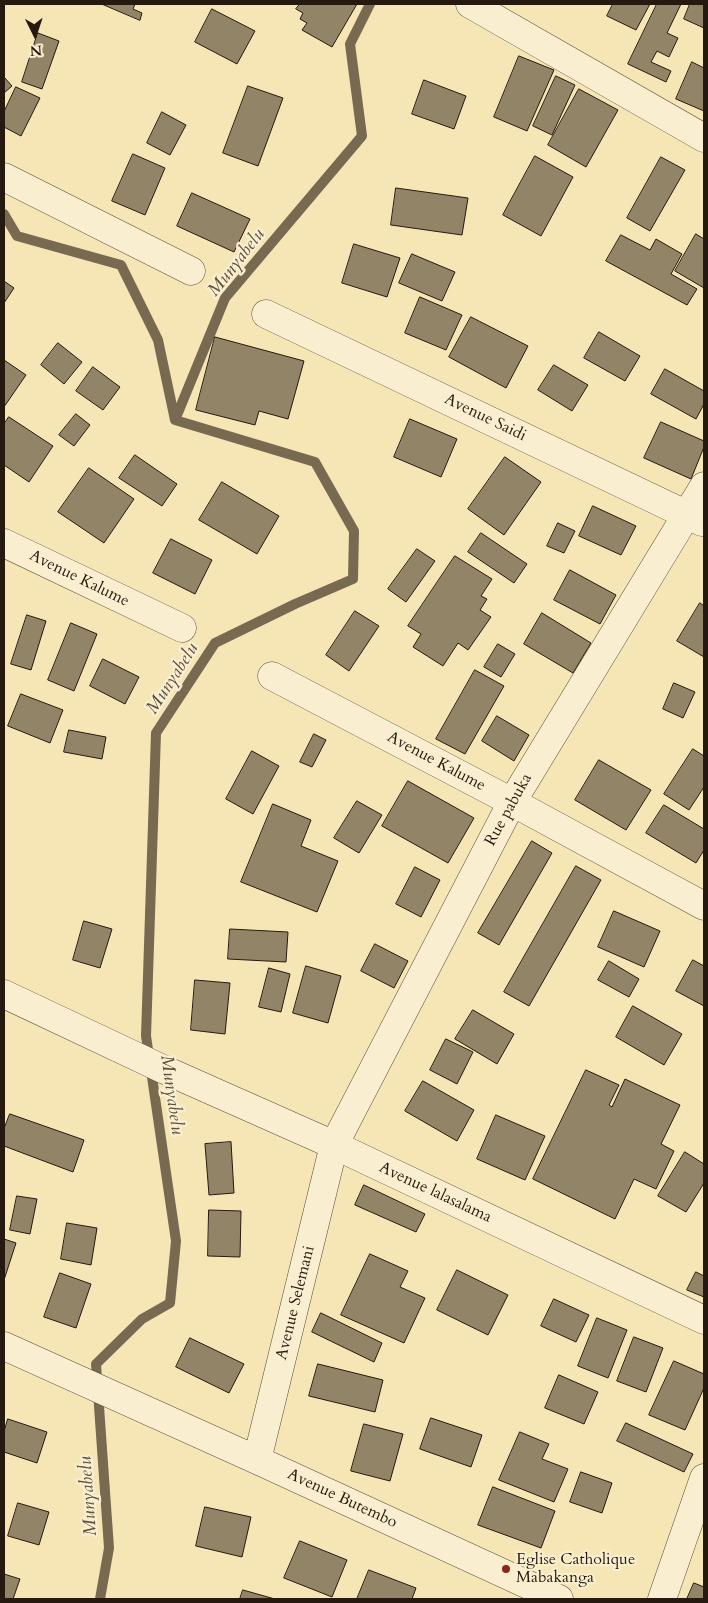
<!DOCTYPE html>
<style>
body{margin:0}
#map{position:relative;width:708px;height:1603px;overflow:hidden;background:#f6e6b6;font-family:Cardo,serif}
canvas{display:block}
.frame{position:absolute;inset:0;border:5px solid #26190f;pointer-events:none}
.north{position:absolute;left:10px;top:10px;width:50px;height:50px;-webkit-text-stroke:4px #f9efd0;paint-order:stroke;rotate:176deg;font-size:14px;font-weight:700;line-height:20px;text-align:center;color:#26190f}
.north::after{content:'';display:block;margin:auto;width:18px;height:22px;background:#26190f;clip-path:polygon(50% 0,100% 100%,50% 72%,0 100%)}
</style>
<div id="map">
<canvas width="708" height="1603"></canvas>
<div class="frame"></div>
<div class="north">N</div>
</div>
<script>
const context = document.querySelector('canvas').getContext('2d');
context.lineJoin = 'round';
function strokePath(path, color, width, dash) { context.strokeStyle = color; context.lineWidth = width; context.lineCap = dash ? 'butt' : 'round'; context.setLineDash(dash || []); context.stroke(path); }
function fillPath(path, color) { context.fillStyle = color; context.fill(path, 'evenodd'); }
function write(font, color, halo, rows, align = 'center') {
  context.font = font + ' Cardo,serif'; context.lineWidth = 4.5; context.setLineDash([]); context.textBaseline = 'middle'; context.strokeStyle = halo; context.fillStyle = color; for (const [text, x, y, turn = 0] of rows) {
    context.save(); context.translate(x, y); context.rotate((+turn || 0) * Math.PI / 180); context.textAlign = isNaN(turn) ? turn : align; if (halo) context.strokeText(text, 0, 0); context.fillText(text, 0, 0); context.restore();
  }
}
strokePath(new Path2D(`
 M4,214L17,236L121,265L158,340L175,420
 M100,1599L109,1548L96,1364L142,1319L170,1303L176,1241L146,1036L156,733L215,643L295,604L353,579L354,531L315,462L175,420L225,298L362,136L350,44L370,4`), '#786a51', 10);
const building = new Path2D(`
 M102,4H135L133,9L142,13L140,20Z
 M300,4H357L332,47L302,30L307,23L300,19L303,13L296,9Z
 M613,4H650L636,30L607,16Z
 M657,4H681L667,33L678,38L669,57L657,51L651,62L671,71L666,82L628,64Z
 M690,4H704V28L684,19Z
 M212,9L255,31L237,64L195,42Z
 M38,33L59,41L42,89L22,82Z
 M519,56L554,70L527,131L494,117Z
 M692,62L704,68V111L676,99Z
 M556,76L575,85L552,135L533,126Z
 M4,77L12,86L4,93Z
 M424,80L466,96L454,129L412,114Z
 M248,86L283,98L258,166L223,153Z
 M16,87L40,98L21,136L4,127V112Z
 M579,89L618,110L586,167L548,145Z
 M162,112L186,125L170,155L147,143Z
 M133,154L165,168L145,215L112,201Z
 M535,156L573,177L541,236L503,215Z
 M661,157L685,170L650,231L627,218Z
 M396,188L468,198L462,235L391,225Z
 M192,193L250,219L234,252L177,226Z
 M696,234L704,239V288L675,271Z
 M621,235L650,250L656,239L682,254L671,274L697,289L687,305L606,261Z
 M354,244L400,258L387,297L342,283Z
 M412,254L455,272L442,301L399,283Z
 M4,281L14,288L4,303Z
 M420,297L462,315L446,350L405,333Z
 M471,317L528,346L506,388L449,357Z
 M599,332L640,356L625,381L584,358Z
 M215,337L304,361L288,419L259,411L255,425L196,410Z
 M58,343L82,362L64,384L41,365Z
 M4,360L26,375L4,407Z
 M554,365L588,385L572,411L538,390Z
 M93,367L120,387L103,410L76,391Z
 M665,369L704,391V404L696,419L651,394Z
 M76,414L90,425L74,446L59,435Z
 M9,417L53,446L29,482L4,465V424Z
 M410,419L457,439L441,477L394,457Z
 M661,422L704,441V447L691,479L644,458Z
 M135,455L177,484L162,506L119,478Z
 M505,457L541,482L504,535L468,509Z
 M89,468L134,499L104,543L58,512Z
 M222,482L279,516L257,554L199,520Z
 M593,506L636,526L621,555L579,536Z
 M558,523L575,531L564,553L547,546Z
 M481,533L527,564L514,583L468,552Z
 M171,539L212,560L195,594L153,573Z
 M417,549L435,561L406,602L388,589Z
 M455,556L492,579L481,596L487,599L480,610L491,617L468,650L458,643L443,666L413,647L421,634L408,626Z
 M570,570L616,595L600,624L554,600Z
 M700,603L704,606V657L677,641Z
 M355,611L379,626L349,671L326,655Z
 M542,613L591,643L573,673L524,644Z
 M27,615L46,621L31,670L11,664Z
 M71,623L97,634L74,691L48,680Z
 M498,644L515,654L501,677L484,667Z
 M103,659L139,677L125,704L90,686Z
 M475,670L504,686L465,754L436,739Z
 M674,683L695,692L683,718L663,709Z
 M21,694L63,710L50,743L8,726Z
 M497,716L529,735L514,761L482,741Z
 M69,730L106,737L102,759L64,752Z
 M314,734L326,740L312,767L300,762Z
 M693,749L704,756V787L689,810L664,794Z
 M252,751L279,766L253,814L226,799Z
 M599,760L651,790L626,830L575,800Z
 M408,781L474,818L448,863L382,826Z
 M357,801L382,815L359,853L334,838Z
 M273,804L311,820L301,846L338,861L317,912L241,882Z
 M664,805L704,829V850L696,863L646,833Z
 M532,841L552,853L499,945L478,933Z
 M576,866L601,880L529,1006L504,992Z
 M415,867L440,880L421,917L396,904Z
 M614,911L660,931L644,967L598,947Z
 M84,921L112,929L100,968L73,960Z
 M230,929L288,932L286,962L228,959Z
 M375,944L408,961L394,988L361,971Z
 M693,960L704,966V1006L676,991Z
 M609,961L639,979L629,997L598,980Z
 M306,966L341,976L328,1023L293,1013Z
 M269,968L290,974L281,1012L259,1007Z
 M195,980L230,983L225,1034L191,1030Z
 M633,1006L682,1034L664,1065L616,1037Z
 M473,1010L514,1034L497,1064L455,1039Z
 M446,1039L473,1052L457,1084L430,1070Z
 M586,1070L619,1085L609,1105L612,1107L625,1079L680,1105L661,1144L674,1151L656,1189L634,1179L615,1219L533,1179Z
 M423,1081L474,1110L457,1141L405,1111Z
 M10,1114L84,1140L73,1172L4,1146V1129Z
 M496,1115L545,1136L525,1180L477,1159Z
 M231,1142L234,1193L209,1195L205,1144Z
 M685,1152L704,1164V1183L686,1212L658,1196Z
 M364,1185L425,1214L416,1232L355,1205Z
 M17,1196L37,1199L30,1234L10,1230Z
 M209,1210L241,1211L240,1257L208,1256Z
 M67,1223L97,1228L91,1265L61,1259Z
 M4,1239L16,1243L4,1280Z
 M370,1254L408,1271L400,1287L425,1298L404,1343L341,1315Z
 M457,1270L508,1295L488,1335L437,1310Z
 M696,1272L704,1276V1297L687,1290Z
 M60,1273L91,1284L76,1328L44,1317Z
 M554,1299L589,1315L576,1342L541,1326Z
 M321,1313L382,1343L374,1362L312,1332Z
 M597,1318L627,1330L608,1378L578,1366Z
 M634,1337L663,1348L646,1392L617,1381Z
 M190,1338L244,1364L229,1393L176,1367Z
 M674,1361L704,1374V1388L685,1430L649,1415Z
 M318,1364L383,1380L375,1412L309,1396Z
 M559,1375L598,1392L584,1424L545,1408Z
 M431,1418L482,1435L471,1467L420,1449Z
 M8,1419L47,1432L37,1463L4,1452V1432Z
 M626,1423L693,1454L684,1472L617,1441Z
 M364,1424L403,1434L390,1481L351,1471Z
 M520,1432L549,1444L542,1459L568,1469L554,1502L499,1480Z
 M581,1472L612,1483L602,1513L570,1502Z
 M493,1487L555,1511L541,1548L478,1525Z
 M18,1503L49,1512L39,1545L8,1536Z
 M205,1507L251,1517L242,1557L196,1546Z
 M300,1541L347,1560L332,1597L284,1578Z
 M369,1570L416,1588L412,1599H357Z
 M4,1574L20,1579L13,1599H4Z
 M694,1583L704,1587V1599H687Z
 M243,1590L275,1599H240Z`);
fillPath(building, '#928466');
strokePath(building, '#26190f', 1);
const minor = new Path2D(`
 M470,4L704,138
 M4,177L191,271
 M266,314L702,522
 M4,543L182,628
 M272,676L512,802L704,906
 M4,994L165,1070L334,1145L704,1320
 M4,1346L257,1460L559,1599
 M257,1460L334,1145L512,802L704,486
 M662,1599L704,1478`);
strokePath(minor, '#5a4c39', 29);
strokePath(minor, '#f9efd0', 28);
for (const [x, y, r, color] of [
 [506,1569,5,"#8f2418"]
]) { const dot = new Path2D(); dot.arc(x, y, r, 0, 2 * Math.PI); context.fillStyle = color; context.fill(dot); strokePath(dot, '#f9efd0', 2); }
write('16px', '#26190f', '#f9efd0', [
 ["Avenue Saidi",485,418,26],
 ["Avenue Kalume",79,579,26],
 ["Avenue Kalume",436,762,28],
 ["Rue pabuka",509,810,-61],
 ["Avenue lalasalama",435,1193,25],
 ["Avenue Selemani",296,1303,-76],
 ["Avenue Butembo",342,1499,25]
]);
write('16px', '#26190f', '#f9efd0', [
 ["Eglise Catholique",516,1560],
 ["Mabakanga",516,1578]
], 'left');
write('italic 18px', '#5d4f3b', '#f9efd0', [
 ["Munyabelu",237,263,-52],
 ["Munyabelu",173,679,-57],
 ["Munyabelu",171,1095,82],
 ["Munyabelu",89,1496,-94]
]);
</script>
